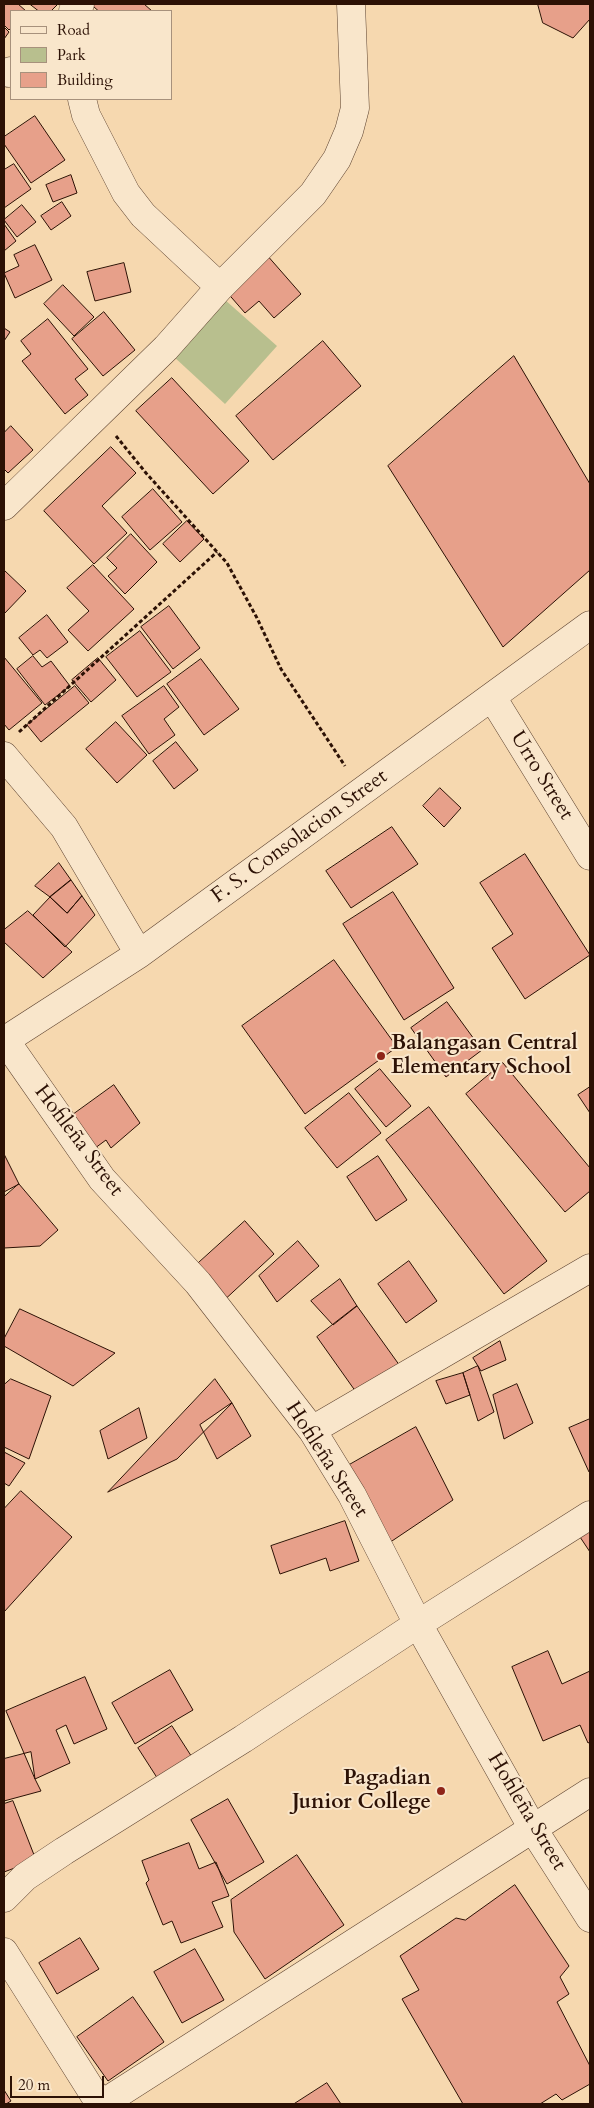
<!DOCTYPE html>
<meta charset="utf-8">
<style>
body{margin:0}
#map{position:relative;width:594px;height:2108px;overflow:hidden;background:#f6d8af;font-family:Cardo,serif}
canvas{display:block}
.frame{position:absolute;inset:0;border:5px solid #2c1105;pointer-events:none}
.legend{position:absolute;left:10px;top:10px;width:162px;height:90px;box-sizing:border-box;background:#f9e6cb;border:1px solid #a7917c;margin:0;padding:6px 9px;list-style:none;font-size:15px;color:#2c1105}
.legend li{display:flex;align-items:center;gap:10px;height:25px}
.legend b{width:25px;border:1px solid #a7917c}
.scale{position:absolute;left:10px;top:2076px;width:94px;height:22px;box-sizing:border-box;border:2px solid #2c1105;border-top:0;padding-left:6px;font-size:15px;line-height:18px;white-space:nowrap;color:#2c1105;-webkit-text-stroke:4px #f9e6cb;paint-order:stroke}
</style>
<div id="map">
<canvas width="594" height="2108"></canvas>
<div class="frame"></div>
<ul class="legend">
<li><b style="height:6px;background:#f9e6cb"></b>Road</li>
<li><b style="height:14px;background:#b8bf8e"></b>Park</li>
<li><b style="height:14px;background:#e7a08a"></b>Building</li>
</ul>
<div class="scale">20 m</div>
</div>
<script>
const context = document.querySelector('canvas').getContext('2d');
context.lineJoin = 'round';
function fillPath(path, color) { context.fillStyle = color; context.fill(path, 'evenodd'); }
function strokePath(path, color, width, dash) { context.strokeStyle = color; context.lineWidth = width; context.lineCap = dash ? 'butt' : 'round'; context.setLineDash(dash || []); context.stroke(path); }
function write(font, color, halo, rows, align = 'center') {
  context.font = font + ' Cardo,serif'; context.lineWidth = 4; context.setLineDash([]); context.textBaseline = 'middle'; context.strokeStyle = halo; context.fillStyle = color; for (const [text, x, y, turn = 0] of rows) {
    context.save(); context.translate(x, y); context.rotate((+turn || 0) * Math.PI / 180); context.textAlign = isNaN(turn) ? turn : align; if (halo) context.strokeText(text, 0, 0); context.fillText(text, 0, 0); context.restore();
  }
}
fillPath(new Path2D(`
 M224,299L277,346L225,404L173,356Z`), '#b8bf8e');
const building = new Path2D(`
 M4,4H18L26,11H11V28L9,30L4,25Z
 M30,4H58L51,11H39Z
 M91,4H144L152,11H99Z
 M538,4H590V19L573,38L543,23Z
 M4,27L9,32L4,39Z
 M35,116L65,160L31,183L4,144V137Z
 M14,164L31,189L4,208V170Z
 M71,175L77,193L53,202L46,185Z
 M62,202L71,216L51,230L41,216Z
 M22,205L36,222L17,237L4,220Z
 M4,224L16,241L4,251Z
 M35,245L52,280L15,298L4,273L19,266L14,255Z
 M266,254L301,294L274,318L259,301L245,313L225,290Z
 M124,263L131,292L95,301L87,272Z
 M63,285L94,317L74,336L44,304Z
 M104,312L135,350L103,376L72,339Z
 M48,319L88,369L75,379L88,395L65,414L22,361L31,354L21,341Z
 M4,328L10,332L4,341Z
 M323,341L361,386L273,460L236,416Z
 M514,356L590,484V570L503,647L388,466Z
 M172,378L249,461L213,494L136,411Z
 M11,426L33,450L8,473L4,469V433Z
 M111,447L136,473L102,506L127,533L94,564L44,511Z
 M153,489L182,522L150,550L122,517Z
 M187,521L204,539L180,562L163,544Z
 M131,534L157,562L125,594L108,576L117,568L107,558Z
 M93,565L134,609L88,651L68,630L89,611L67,588Z
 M4,570L26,591L4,614Z
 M169,606L200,648L173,669L141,627Z
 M47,615L68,642L47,658L40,650L33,655L19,638Z
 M140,631L171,672L137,697L106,657Z
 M33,656L42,667L51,661L70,686L45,705L17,669Z
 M4,657L42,703L9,730L4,724Z
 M98,658L116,680L91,702L72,680Z
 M201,659L239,709L204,735L167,684Z
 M75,686L89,703L41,742L27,725Z
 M164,686L179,707L164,719L175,735L149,754L122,716Z
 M116,722L147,755L117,783L86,749Z
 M176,742L198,770L174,789L153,761Z
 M440,788L461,808L444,827L423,806Z
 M392,827L418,864L351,908L326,871Z
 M525,854L590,955L525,999L492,948L513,934L480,883Z
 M59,863L71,880L50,897L35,886Z
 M71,880L82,896L67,913L50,897Z
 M393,892L454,988L404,1020L343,924Z
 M82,896L95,915L65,947L33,915L50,897L67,913Z
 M28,911L72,952L43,978L4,942V930Z
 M334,960L397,1047L305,1114L242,1026Z
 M447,1002L482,1050L446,1077L411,1028Z
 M503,1063L590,1168V1191L565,1212L466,1094Z
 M380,1069L411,1106L386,1127L355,1089Z
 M114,1085L140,1123L111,1148L106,1140L87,1154L67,1119Z
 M590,1087V1113L578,1095Z
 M349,1093L381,1133L337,1168L305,1128Z
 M429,1107L547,1261L504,1294L386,1140Z
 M4,1154L19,1184L4,1192Z
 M378,1156L407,1200L376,1221L347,1177Z
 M19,1184L58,1230L40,1246L4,1248V1197Z
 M245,1221L274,1254L220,1304L193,1268Z
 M298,1241L319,1266L277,1302L259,1276Z
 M409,1261L437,1301L406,1323L378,1284Z
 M340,1279L357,1306L333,1325L311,1301Z
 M357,1306L400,1366L356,1392L317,1337Z
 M20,1309L115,1353L73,1386L4,1346V1339Z
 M500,1341L506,1360L481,1371L473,1358Z
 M478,1366L494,1412L478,1421L463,1373Z
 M463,1373L470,1395L446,1404L436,1381Z
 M11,1379L51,1396L29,1459L4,1447V1385Z
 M215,1379L232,1403L177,1459L108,1492Z
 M517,1384L533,1423L504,1439L493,1395Z
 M232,1403L251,1436L217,1459L200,1425Z
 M139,1408L147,1438L108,1459L100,1431Z
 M590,1419V1471L589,1472L569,1428Z
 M416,1427L453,1500L386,1545L344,1468Z
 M4,1452L25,1463L9,1486L4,1483Z
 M21,1491L72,1537L4,1612V1509Z
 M345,1521L359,1561L330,1571L326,1558L280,1574L271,1546Z
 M590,1526V1552L578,1534Z
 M548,1651L562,1684L590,1671V1742L588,1743L580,1725L543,1741L512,1667Z
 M170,1670L193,1710L135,1744L112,1703Z
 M85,1677L107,1729L74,1744L66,1725L56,1730L70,1763L35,1779L6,1711Z
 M172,1726L197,1765L163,1787L138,1748Z
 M31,1752L35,1779L41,1791L4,1801V1759Z
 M228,1799L264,1862L227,1884L191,1820Z
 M13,1801L36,1860L4,1872V1804Z
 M189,1843L199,1869L216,1862L229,1896L212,1902L223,1927L181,1943L172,1921L163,1925L146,1883L149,1880L142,1861Z
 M297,1855L344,1925L265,1979L234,1932L231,1900Z
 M515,1885L569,1966L560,1977L569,1994L557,2002L590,2066V2084L562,2100L556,2094L540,2104H463L402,1999L419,1990L400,1956L456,1918L465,1920Z
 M80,1938L99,1969L57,1994L39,1963Z
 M195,1949L224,2000L182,2023L154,1972Z
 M133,1997L164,2042L108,2081L77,2037Z
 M327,2083L341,2104H294Z
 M4,2090L11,2101L6,2104H4Z`);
fillPath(building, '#e7a08a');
strokePath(building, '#2c1105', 1);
const minor = new Path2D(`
 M73,11L80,4
 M9,73L11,71
 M82,99L86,115L126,193L143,215L220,287
 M4,506L166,348L220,287L313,194L337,159L349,131L355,108L351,4
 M492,697L590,856
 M4,756L64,827L139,954
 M5,1040L102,1179L198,1283L312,1430L352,1495L418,1624L533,1829L590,1918
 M4,1041L139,954L590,625
 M312,1430L590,1268
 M4,1898L25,1877L64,1851L243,1739L418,1624L590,1515
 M4,1952L100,2104
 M102,2104L590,1792`);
strokePath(minor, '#5e4330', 29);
strokePath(new Path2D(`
 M116,436L146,473L227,563L257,618L281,669L345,766
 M19,732L217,552`), '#2c1105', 3, [4, 2.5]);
strokePath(minor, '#f9e6cb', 28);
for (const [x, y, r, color] of [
 [381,1056,5,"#8f2418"],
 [441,1791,5,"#8f2418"]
]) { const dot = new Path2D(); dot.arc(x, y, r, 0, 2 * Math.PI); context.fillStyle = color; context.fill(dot); strokePath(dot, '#f9e6cb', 2); }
write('21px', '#2c1105', '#f9e6cb', [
 ["Urro Street",541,776,58],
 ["F. S. Consolacion Street",300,837,-36],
 ["Hofileña Street",78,1141,53],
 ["Hofileña Street",326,1460,57],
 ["Hofileña Street",526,1812,59]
]);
write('bold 21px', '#2c1105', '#f9e6cb', [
 ["Balangasan Central",391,1044],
 ["Elementary School",391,1068],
 ["Pagadian",431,1779,"right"],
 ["Junior College",431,1803,"right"]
], 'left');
</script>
